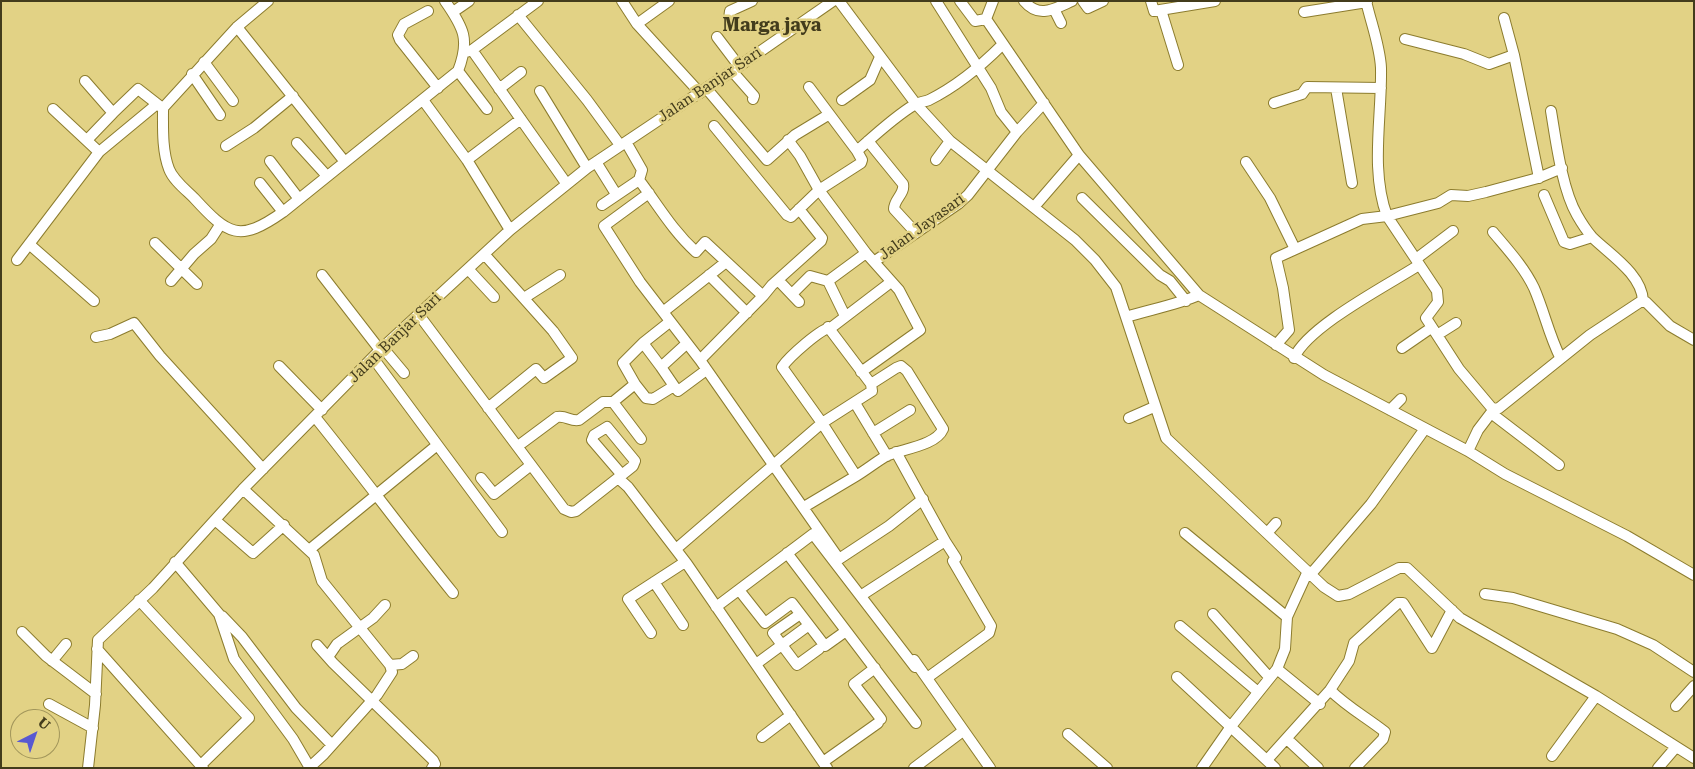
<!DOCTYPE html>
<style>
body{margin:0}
#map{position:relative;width:1695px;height:769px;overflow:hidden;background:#e2d285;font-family:"Roboto Serif",serif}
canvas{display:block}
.frame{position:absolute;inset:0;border:2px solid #433c1c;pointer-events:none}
.north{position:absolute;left:10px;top:709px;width:50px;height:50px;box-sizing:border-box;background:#e2d285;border:1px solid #a2965b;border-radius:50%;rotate:41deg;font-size:14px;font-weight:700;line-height:20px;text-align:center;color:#433c1c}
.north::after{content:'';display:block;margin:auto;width:18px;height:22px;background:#5959d1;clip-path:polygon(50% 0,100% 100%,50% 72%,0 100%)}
</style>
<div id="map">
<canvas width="1695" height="769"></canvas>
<div class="frame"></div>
<div class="north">U</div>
</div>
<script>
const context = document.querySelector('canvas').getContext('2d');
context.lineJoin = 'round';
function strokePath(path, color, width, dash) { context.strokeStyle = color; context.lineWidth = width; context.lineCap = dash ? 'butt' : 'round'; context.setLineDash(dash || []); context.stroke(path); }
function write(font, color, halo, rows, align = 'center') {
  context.font = font + ' "Roboto Serif",serif'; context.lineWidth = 5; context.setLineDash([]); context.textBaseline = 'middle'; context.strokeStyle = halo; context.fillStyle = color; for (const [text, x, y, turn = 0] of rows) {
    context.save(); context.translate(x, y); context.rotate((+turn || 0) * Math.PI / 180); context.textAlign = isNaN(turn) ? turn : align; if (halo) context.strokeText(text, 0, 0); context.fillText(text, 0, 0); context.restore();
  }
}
const minor = new Path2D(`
 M268,1L237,27L163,108C163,128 162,151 169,169C173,180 186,190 194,198C228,235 239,243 283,212L458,71C470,40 464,28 445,1
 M622,1L637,24L700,93
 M839,1L916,104L950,141L1075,240L1095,260L1116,287L1166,438L1324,587L1338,596L1349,594L1399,568H1407L1460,618L1596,696L1694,758
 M936,1L991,88L1001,112L1017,132L1044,103
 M960,1L975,21L986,19
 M993,1L986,19L1079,155L1199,295L1324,375L1468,451L1505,474L1627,536L1694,575
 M1024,1C1039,19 1054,9 1072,1
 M1083,1L1088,8L1103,1
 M1151,1L1154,11L1215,1
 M1366,1C1371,23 1380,46 1381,68C1382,117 1370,170 1387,216L1437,291L1438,302L1426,318L1459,369L1491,407L1494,409L1499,408L1590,335L1640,302H1646L1670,326L1694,340
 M1054,9L1061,23
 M1161,10L1178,65
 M428,11L404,24L398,35L400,40L438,88
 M453,12L469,1
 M1304,12L1367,2
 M518,15L587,100L620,145
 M1504,18L1514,55L1539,178
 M729,19L730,11L752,1
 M637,24L669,1
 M237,27L345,162
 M717,37L739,66
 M1405,39L1464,54L1489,64L1514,55
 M472,50L566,183
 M466,52L472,50L538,1
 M204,62L233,101
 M458,71L487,109
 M732,71L754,96L753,99
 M192,74L220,115
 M85,81L113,113L138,89L161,107
 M809,87L857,151
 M706,88L767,160L795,135L828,115
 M1336,88L1352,183
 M499,89L521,72
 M540,91L587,168
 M423,100L467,160L510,230
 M842,100L870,80L880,57
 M1274,103L1302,94L1307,87L1381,88
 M53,109L99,152
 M1551,111C1556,141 1562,189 1577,215C1581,222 1586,230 1592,237C1609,254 1642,274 1643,301
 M714,126L787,215L791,217L819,190L800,156L788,140
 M87,140L113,113
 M868,141L903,184C905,194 894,199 894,209L916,233
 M297,143L327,176
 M226,146L254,128L293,96
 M467,160L521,119
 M936,160L950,141
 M270,161L299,199
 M596,162L616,194
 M1246,162L1270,198L1295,249
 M639,180C658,205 672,230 696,252L705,242L763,296L700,360L640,282L604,226L649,193
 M260,183L283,212
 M1544,195L1564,242L1570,244L1592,237
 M1082,198L1160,275L1170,281L1186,301
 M602,205L639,180L642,170L626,142
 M1034,207L1079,155
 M1493,232C1508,250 1524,267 1534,288C1544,311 1549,335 1560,357
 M155,243L197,284
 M29,244L94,301
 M485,255L553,331L572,358L544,378L536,369L488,408
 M1416,259L1453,231
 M17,260L99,152L157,104
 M875,261L958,204L968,195L1017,132
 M468,269L494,297
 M322,275L380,350
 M709,275L747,313
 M778,280L799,302
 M171,281L194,254L211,239L220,225
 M792,294L810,276L828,281
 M763,296L772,285L821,241L822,238L799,209
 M524,298L560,275
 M663,312L726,262
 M419,315L564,509L571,512L576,511L618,478L628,487L687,564L827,768
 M845,316L828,281L866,253
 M1126,317C1149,310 1179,304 1199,295
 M1437,335L1456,323
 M96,337L110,334L134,323L160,356L263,469
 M643,343L667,324
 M1276,345L1289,330L1283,288L1276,258L1362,219L1387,216L1438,203L1451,195L1468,196L1486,192L1538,178L1562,168
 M383,348L404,373
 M1402,348L1431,328
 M373,358L502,532
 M1294,358C1308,326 1388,285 1419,265
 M700,360L839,559L889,526L923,499
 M279,366L322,410
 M861,372L920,330L899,290L866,253L819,190L861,163L862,160L857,151C875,135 894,117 914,105C918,102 924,102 929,100C955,87 981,66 1002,45
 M635,384L623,363L643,343L661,367L684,346
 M871,384L896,368L901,366L907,371L943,429C936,446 901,449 886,456C876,462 866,470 856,476L822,423L782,367C789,357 821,328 832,327L891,282
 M674,386L678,391L705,371
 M613,402L641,439
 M855,403L887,456
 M1390,410L1401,399
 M1491,413L1559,465
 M315,417C362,475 406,535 453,593
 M1129,418L1154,407
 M873,433L910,410
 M518,446L557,417C566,415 571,422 579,420L603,402H613L635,384L646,398L653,399L674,386L661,367
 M1468,451L1478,430L1494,409
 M481,478L494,494L531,465
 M618,478L633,466L635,461L607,427L594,435L592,440L622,475
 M243,489L314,555L322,581L390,665L392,672L377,695L324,754L310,767
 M804,507L856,476
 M215,520L253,553L284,525
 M1268,532L1276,523
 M1185,533L1287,617
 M676,549L822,423L872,391L871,384L828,327
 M309,550L436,446
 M787,553L916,723
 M175,562L219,614L234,659L293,739L310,768
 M1311,574L1371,504L1424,430
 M654,582L683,625
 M739,590L765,623L792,603L825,646L846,631
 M865,593L945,541L896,452
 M1485,594L1513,598L1617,629L1653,645L1694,672
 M139,600L249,718L201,765
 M716,607L813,534L915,667
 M1213,614L1269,677
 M222,616L242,637L296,708L332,745
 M796,617L773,633L797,665L819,649
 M1180,626L1258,692
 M22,632L46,656L96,694
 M651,633L628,599L685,562
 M317,645L333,663L433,760L435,764L432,768
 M97,649L203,768
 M328,657L337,644L373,618L385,605
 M914,660L990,768
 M52,661L66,644
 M756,664L805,628
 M390,665L402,664L413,656
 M875,668L854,684L881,719
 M1277,669L1320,704
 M1177,677L1275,768
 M927,678L989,633L991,626L953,561L956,558L945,541
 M1330,690C1347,707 1366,717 1385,732L1383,739L1355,768
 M49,704L93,728
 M1676,706L1694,686
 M1068,734L1107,768
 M762,737L791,715
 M1287,739L1318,768
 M1552,756L1596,696
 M1267,760L1330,690L1349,661L1354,643L1398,603H1403L1432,648L1452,610
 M823,762L878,723
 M88,768L95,705L98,640L153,588L243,489L380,350L510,230L587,168L732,71L833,1
 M914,768L963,731
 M1202,768L1232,725L1277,669L1285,649L1287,617L1308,571
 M1658,768L1676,747`);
strokePath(minor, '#8c7c2e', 12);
strokePath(minor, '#fff', 10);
write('15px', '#433c1c', '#e2d285', [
 ["Jalan Banjar Sari",710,85,-34],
 ["Jalan Jayasari",922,227,-36],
 ["Jalan Banjar Sari",395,338,-44]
]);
write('bold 18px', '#433c1c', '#e2d285', [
 ["Marga jaya",772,26]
]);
</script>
